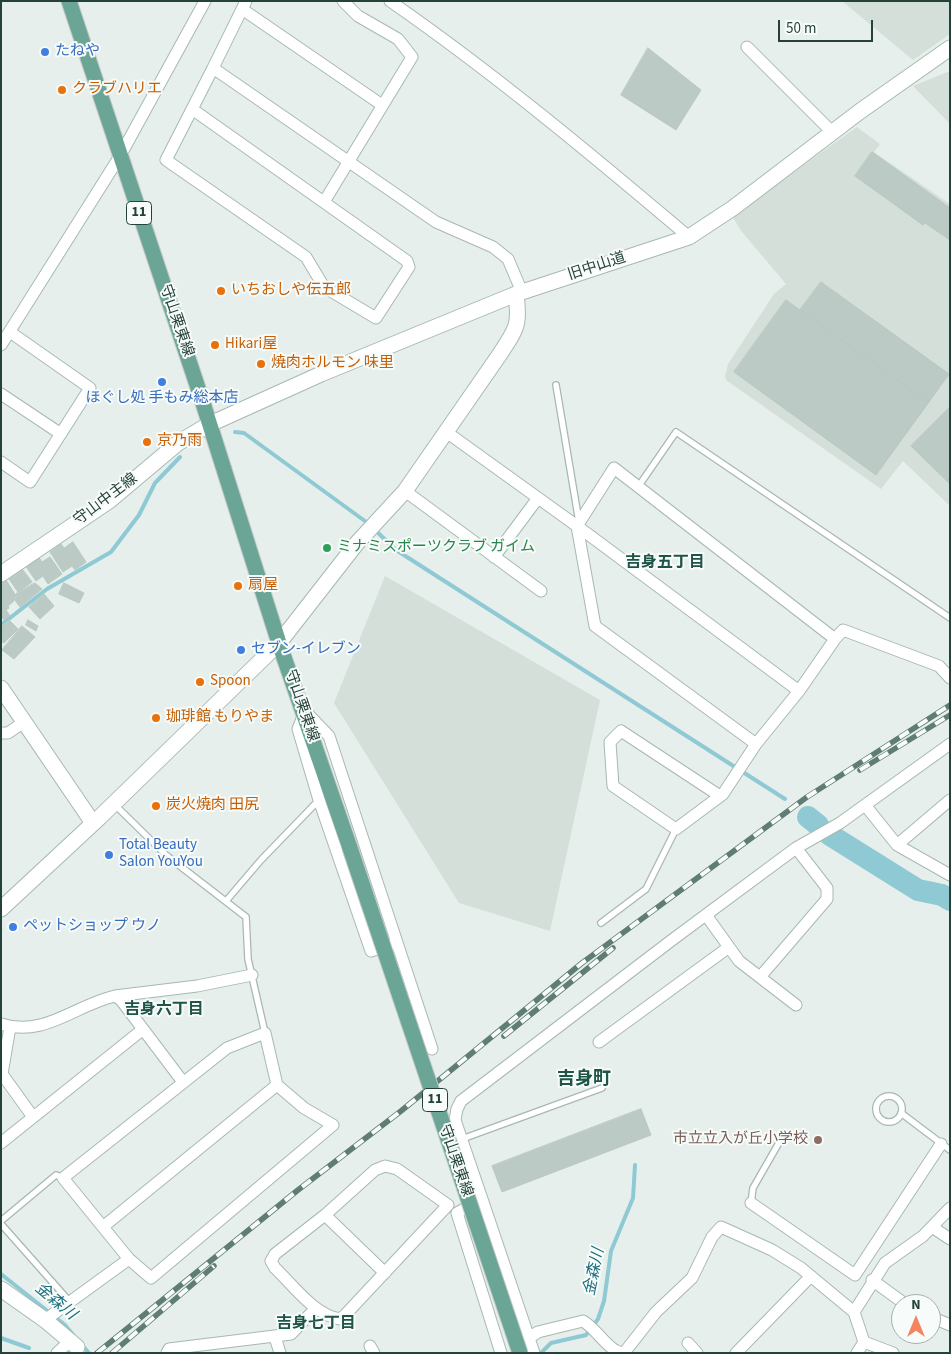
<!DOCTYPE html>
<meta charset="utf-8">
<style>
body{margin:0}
#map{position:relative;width:951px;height:1354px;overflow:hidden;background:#e6efeb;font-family:"Source Sans 3",sans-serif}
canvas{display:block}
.frame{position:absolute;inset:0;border:2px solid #24423a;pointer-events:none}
.north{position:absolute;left:891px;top:1294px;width:50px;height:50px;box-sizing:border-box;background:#f7fbf9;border:1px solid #a3b1ad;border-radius:50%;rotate:0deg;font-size:14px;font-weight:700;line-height:20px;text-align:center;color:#24423a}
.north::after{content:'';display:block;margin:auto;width:18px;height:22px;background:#f4845f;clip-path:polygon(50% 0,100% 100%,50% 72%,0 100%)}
.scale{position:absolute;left:778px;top:20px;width:95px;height:22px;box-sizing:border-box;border:2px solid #24423a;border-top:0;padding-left:6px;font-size:15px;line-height:18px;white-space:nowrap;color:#24423a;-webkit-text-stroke:4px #f7fbf9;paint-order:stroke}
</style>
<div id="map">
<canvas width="951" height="1354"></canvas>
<div class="frame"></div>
<div class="north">N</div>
<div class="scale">50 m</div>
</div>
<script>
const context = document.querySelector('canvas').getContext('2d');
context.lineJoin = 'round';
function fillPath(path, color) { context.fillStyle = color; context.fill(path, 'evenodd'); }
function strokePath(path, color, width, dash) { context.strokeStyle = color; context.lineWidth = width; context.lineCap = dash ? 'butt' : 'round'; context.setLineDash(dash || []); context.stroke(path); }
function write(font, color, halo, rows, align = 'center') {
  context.font = font + ' "Source Sans 3","Noto Sans JP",sans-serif'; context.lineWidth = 4; context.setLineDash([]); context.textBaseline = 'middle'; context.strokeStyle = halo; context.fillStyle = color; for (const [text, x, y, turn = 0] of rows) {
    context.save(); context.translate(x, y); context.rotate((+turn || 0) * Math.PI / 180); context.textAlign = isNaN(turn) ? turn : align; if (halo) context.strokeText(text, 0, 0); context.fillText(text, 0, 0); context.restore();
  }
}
fillPath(new Path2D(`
 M842,1H950V34L913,60Z
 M950,71V124L913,86Z
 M857,127L880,144L874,152L950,204V506L903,461L881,489L726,380L725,376L728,364L774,294L786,284L742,232L732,216Z
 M385,576L600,700L550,931L459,903L334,703Z`), '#d4dfda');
strokePath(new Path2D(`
 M235,432L244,433L369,524
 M374,529L396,550L785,799
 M1,625L47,589L111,552L139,515L155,483L180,457
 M1,1274L65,1325L74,1336
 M1,1338L29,1348
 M82,1345L89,1353
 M541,1353L551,1343L586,1335L598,1319L604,1301L611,1251L633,1198L635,1165`), '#8ec9d4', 4);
strokePath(new Path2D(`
 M808,817L818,825
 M830,835L918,890L942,895L950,900`), '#8ec9d4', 22);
const building = new Path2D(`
 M648,48L701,90L676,130L621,95Z
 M872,152L950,208V240L925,223L923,225L855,176Z
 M821,282L949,374L929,402L800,310Z
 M786,300L929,402L876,475L734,372Z
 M950,407V484L911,446Z
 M73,542L86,562L75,570L72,566L63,572L50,552L61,544L64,548Z
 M38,556L42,562L50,557L62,574L48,584L43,576L36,581L25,565Z
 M23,570L32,582L18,592L9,579Z
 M6,580L16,596L13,599L14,601L8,606L9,608L6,610L10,616L4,620L1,616V583Z
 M35,583L42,589L20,607L14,599L17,597L16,594Z
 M64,583L84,593L79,603L59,594Z
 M44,594L54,606L40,619L29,607Z
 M9,620L18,629L4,643L1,641V627Z
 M28,620L38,626L36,631L26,625Z
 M22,626L35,637L14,659L2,650Z
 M641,1109L651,1135L502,1192L492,1166Z`);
fillPath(building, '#bbcac4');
strokePath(building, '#b8c9c2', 1);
const service = new Path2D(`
 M556,385L579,522
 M638,487L676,432L950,618
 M115,805L167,856L246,917L248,959L265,1033
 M226,901L261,860L319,800
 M601,923L646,889L676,829
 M876 1109a13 13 0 1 1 26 0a13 13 0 1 1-26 0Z
 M901,1113L950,1150
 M462,1139L602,1088
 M751,1203L753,1188L780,1141
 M1,1221L56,1175L63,1178
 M1,1224L70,1302`);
const minor = new Path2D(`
 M246,1L213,68L436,222L493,247L508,259L522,292
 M390,1C495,74 592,155 689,237
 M242,9L382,105
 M747,47L832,132
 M192,109L407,261L409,267L376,318L324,287L306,257L166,160L213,68
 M324,202L412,57L398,39L358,16L343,1
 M1,345L120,156L205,1
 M1,394L61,434
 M445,431L577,526L799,691
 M1,462L30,482L90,388L10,332
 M405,491L541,591
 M494,557L538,498
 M835,639L843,630L939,666L950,678
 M304,710L329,736L432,1049
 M304,714L298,729L319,800L371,951L390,945
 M1,733H8L24,722
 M720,796L621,731L610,742L613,786L676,829L723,794L756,744L799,691L835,639L614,468L577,526L595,626L756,744
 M865,805L897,845L950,875
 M897,845L950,800
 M706,915L739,961L796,1005
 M760,977L827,899V888L796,848
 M115,996L197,986L252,975
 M1,1024C44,1038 75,1005 115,996L121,1000L183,1082
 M10,1027L2,1074L33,1117
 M265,1033L277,1085L304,1108L333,1125L151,1278L129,1259L63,1178L227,1048Z
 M599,1042L729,947
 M1,1143L142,1030
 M385,1166L397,1169L448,1205L345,1315L340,1319C314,1315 293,1285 275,1268L271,1261L275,1254L325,1215L375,1170Z
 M482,1199L534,1353
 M751,1203L855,1275L941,1144
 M325,1215L385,1273
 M104,1226L277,1085
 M932,1227L950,1239
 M872,1280L905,1304
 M854,1312L864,1342L893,1353
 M931,1317L950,1325
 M45,1320L129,1259
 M275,1337L280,1353
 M524,1341L538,1332L583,1321C597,1329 608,1351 623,1353
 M688,1343L697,1353
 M370,1346L374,1353
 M57,1353L70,1341
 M167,1353L169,1349L291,1334L316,1308
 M501,1353L457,1213L482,1199L455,1120L457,1109L461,1101L672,940L796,848L840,823L950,744
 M624,1353L656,1312L692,1278L712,1237L721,1227L772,1250L801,1268L854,1312L885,1263L923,1236L950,1208
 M736,1353L811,1276
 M857,1353L864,1342`);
const tertiary = new Path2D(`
 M208,425L321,374L516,294L689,237L733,208L859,112L950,48
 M1,688L93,823
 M1,909L100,817L279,643L357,543L405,491L500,354C517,328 520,325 516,294`);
const secondary = new Path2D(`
 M1,574L109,501L178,443L208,425
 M1,1289L45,1320L77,1347`);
const primary = new Path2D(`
 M69,1L202,400L279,643L350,848`);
strokePath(service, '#a8b8b2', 8);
strokePath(minor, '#a8b8b2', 13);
strokePath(tertiary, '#a8b8b2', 17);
strokePath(secondary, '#a4bbb3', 17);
strokePath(primary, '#c2cac8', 17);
strokePath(service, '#fff', 5.5);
strokePath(minor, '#fff', 11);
strokePath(tertiary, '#fff', 15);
strokePath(secondary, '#fff', 15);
strokePath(primary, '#6aa596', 15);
const rail = new Path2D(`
 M860,770L950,715
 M504,1036L613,948
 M97,1353L298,1190L401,1111L582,963L807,797L950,705
 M112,1353L214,1266`);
strokePath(rail, '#5f7d75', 5.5);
strokePath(rail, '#f7fbf9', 4, [11]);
const primaryBridge = new Path2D(`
 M350,848L520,1353`);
strokePath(primaryBridge, '#c2cac8', 17, []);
strokePath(primaryBridge, '#6aa596', 15);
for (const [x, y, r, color] of [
 [45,52,5,"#3f7fe0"],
 [62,90,5,"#e8710a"],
 [221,291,5,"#e8710a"],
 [215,345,5,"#e8710a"],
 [261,364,5,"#e8710a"],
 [162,382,5,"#3f7fe0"],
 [147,442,5,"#e8710a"],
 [327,548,5,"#2e9e5b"],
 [238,586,5,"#e8710a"],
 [241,650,5,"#3f7fe0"],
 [200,682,5,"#e8710a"],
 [156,718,5,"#e8710a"],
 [156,806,5,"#e8710a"],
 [109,855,5,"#3f7fe0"],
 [13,927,5,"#3f7fe0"],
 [818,1140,5,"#8d6e63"]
]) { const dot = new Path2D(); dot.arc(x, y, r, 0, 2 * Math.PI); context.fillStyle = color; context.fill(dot); strokePath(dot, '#f7fbf9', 2); }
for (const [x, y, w] of [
 [139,213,25],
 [435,1100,25]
]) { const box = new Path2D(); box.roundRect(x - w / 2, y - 11.5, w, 23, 4); context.fillStyle = '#f7fbf9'; context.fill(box); strokePath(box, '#24423a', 1); }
write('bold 14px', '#24423a', null, [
 ["11",139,213],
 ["11",435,1100]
]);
write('15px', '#366cbe', '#f7fbf9', [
 ["たねや",55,52],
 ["ほぐし処 手もみ総本店",162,399,"center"],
 ["セブン-イレブン",251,650],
 ["Total Beauty",119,846],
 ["Salon YouYou",119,863],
 ["ペットショップ ウノ",23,927]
], 'left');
write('15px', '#c56008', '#f7fbf9', [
 ["クラブハリエ",72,90],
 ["いちおしや伝五郎",231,291],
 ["Hikari屋",225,345],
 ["焼肉ホルモン 味里",271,364],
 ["京乃雨",157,442],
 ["扇屋",248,586],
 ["Spoon",210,682],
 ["珈琲館 もりやま",166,718],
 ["炭火焼肉 田尻",166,806]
], 'left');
write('15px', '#24423a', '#f7fbf9', [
 ["旧中山道",597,267,-18],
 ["守山栗東線",176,321,71],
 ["守山中主線",106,500,-37],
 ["守山栗東線",301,706,71],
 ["守山栗東線",455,1161,71]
]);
write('15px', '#27864d', '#f7fbf9', [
 ["ミナミスポーツクラブ ガイム",337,548]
], 'left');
write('15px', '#785e54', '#f7fbf9', [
 ["市立立入が丘小学校",808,1140]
], 'right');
write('bold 16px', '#1f5548', '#f7fbf9', [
 ["吉身五丁目",665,563],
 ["吉身六丁目",164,1010],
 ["吉身七丁目",316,1324]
]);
write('italic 16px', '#1c6f80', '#f7fbf9', [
 ["金森川",595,1272,-78],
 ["金森川",55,1302,40]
]);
write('bold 18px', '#1f5548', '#f7fbf9', [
 ["吉身町",584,1080]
]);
</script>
